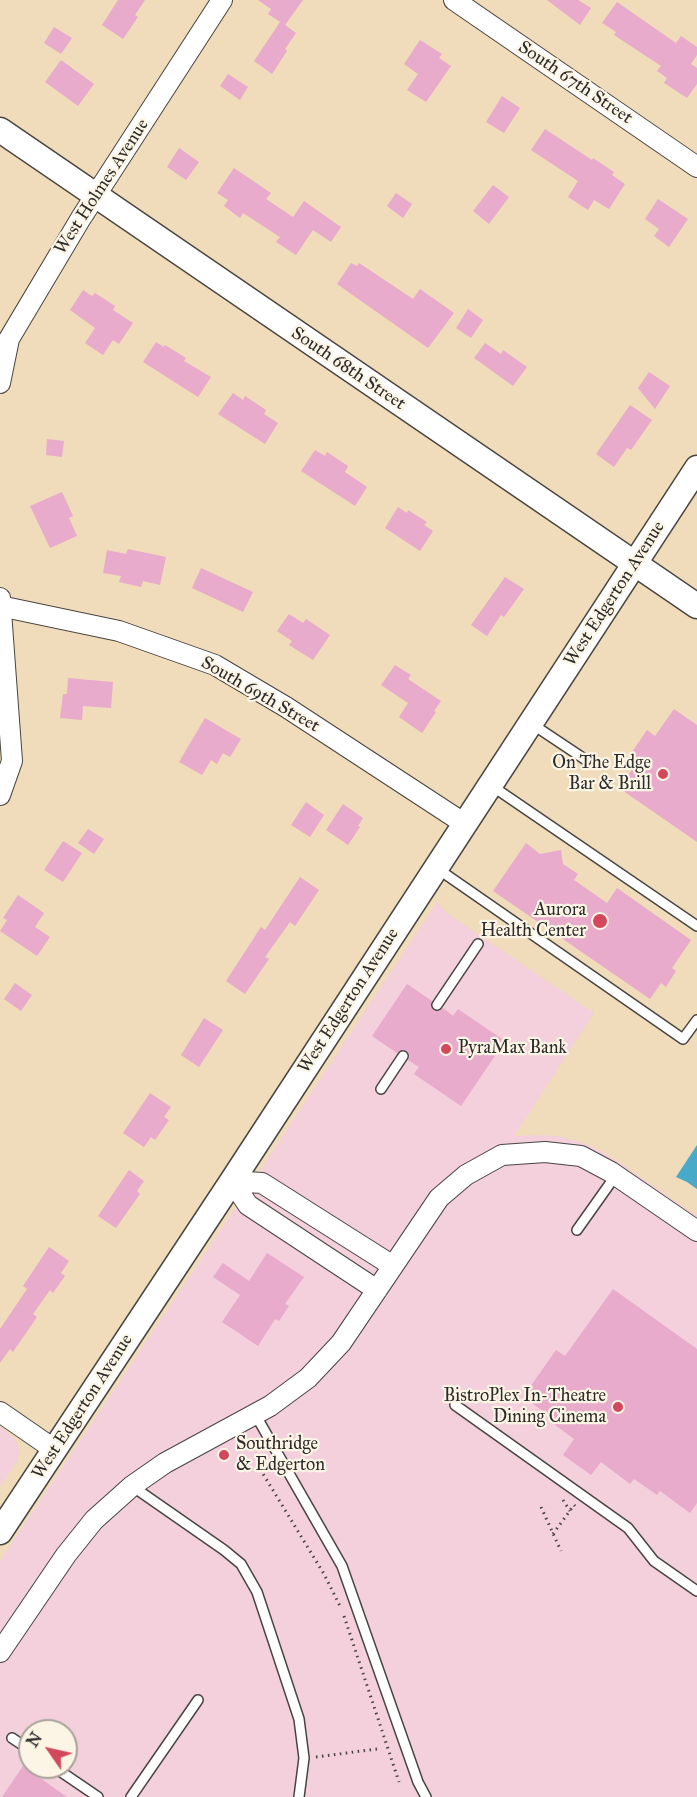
<!DOCTYPE html>
<style>
body{margin:0}
#map{position:relative;width:697px;height:1797px;overflow:hidden;background:#f0dbba;font-family:"IM FELL Great Primer",serif}
canvas{display:block}
.north{position:absolute;left:18px;top:1719px;width:60px;height:60px;box-sizing:border-box;background:#fcf5e5;border:2px solid #a8a49b;border-radius:50%;rotate:304deg;font-size:16px;font-weight:700;line-height:24px;text-align:center;color:#2b2b2b}
.north::after{content:'';display:block;margin:auto;width:21px;height:27px;background:#d1495b;clip-path:polygon(50% 0,100% 100%,50% 72%,0 100%)}
</style>
<div id="map">
<canvas width="697" height="1797"></canvas>
<div class="north">N</div>
</div>
<script>
const context = document.querySelector('canvas').getContext('2d');
context.lineJoin = 'round';
function fillPath(path, color) { context.fillStyle = color; context.fill(path, 'evenodd'); }
function strokePath(path, color, width, dash) { context.strokeStyle = color; context.lineWidth = width; context.lineCap = dash ? 'butt' : 'round'; context.setLineDash(dash || []); context.stroke(path); }
function write(font, color, halo, rows, align = 'center') {
  context.font = font + ' "IM FELL Great Primer",serif'; context.lineWidth = 4.5; context.setLineDash([]); context.textBaseline = 'middle'; context.strokeStyle = halo; context.fillStyle = color; for (const [text, x, y, turn = 0] of rows) {
    context.save(); context.translate(x, y); context.rotate((+turn || 0) * Math.PI / 180); context.textAlign = isNaN(turn) ? turn : align; if (halo) context.strokeText(text, 0, 0); context.fillText(text, 0, 0); context.restore();
  }
}
fillPath(new Path2D(`
 M437,902L447,913L594,1013L514,1136L534,1135L557,1136L583,1143L605,1153L697,1216V1797H0V1561L271,1154ZM30,1731H66V1767H30Z
 M0,1426L15,1439L20,1450L17,1461L0,1487Z`), '#f4cfdc');
fillPath(new Path2D(`
 M697,1145V1189L687,1182L676,1177Z`), '#49a9c8');
fillPath(new Path2D(`
 M118,0H145L135,15L138,17L123,39L102,25Z
 M258,0H303L285,25L296,33L285,49L287,51L272,74L254,61L280,22L268,14L271,9Z
 M547,0H578L591,8L580,25Z
 M617,2L676,43L681,36L697,47V55L691,64L697,68V84L687,98L664,83L667,78L657,71L661,66L614,35L616,32L602,23Z
 M54,27L72,38L61,54L44,43Z
 M420,40L442,54L439,58L451,66L426,102L407,90L418,74L404,64Z
 M61,60L94,84L78,106L45,82Z
 M228,74L248,87L240,100L220,86Z
 M502,96L520,108L504,133L486,122Z
 M545,129L592,160L593,158L614,172L612,175L625,184L609,209L594,200L588,210L568,197L578,181L531,150Z
 M179,148L199,162L186,180L167,167Z
 M234,168L271,193L266,199L293,217L304,201L341,227L331,242L313,230L296,255L276,242L280,237L243,213L240,218L224,206L228,200L217,193Z
 M493,185L509,197L489,224L473,211Z
 M396,193L412,204L403,218L387,206Z
 M658,199L688,219L669,247L654,236L659,229L645,219Z
 M351,263L357,266L359,263L413,299L420,289L454,313L428,348L337,284Z
 M83,290L92,296L95,293L115,306L113,310L133,323L119,344L113,340L103,355L85,343L95,328L70,310Z
 M468,309L483,320L471,338L456,328Z
 M156,342L164,347L165,345L186,358L184,361L211,377L198,397L143,362Z
 M485,343L501,354L503,350L527,367L513,386L474,358Z
 M649,372L670,386L655,409L638,388Z
 M233,393L243,400L245,396L266,410L264,414L278,423L265,444L218,414Z
 M630,405L652,420L631,450L627,448L614,467L596,454Z
 M47,439L64,441L62,457L46,455Z
 M315,450L325,456L327,452L348,466L345,472L367,487L355,506L301,471Z
 M62,492L73,516L69,518L77,536L50,548L30,506Z
 M398,507L407,513L408,510L427,522L424,525L433,531L420,551L385,528Z
 M128,549L166,557L160,585L143,581L141,587L119,582L121,576L103,573L107,550L126,554Z
 M201,568L253,592L243,612L192,588Z
 M505,577L524,589L504,617L501,615L487,636L471,625Z
 M289,614L303,623L306,619L330,635L313,660L289,645L292,641L277,631Z
 M395,665L411,675L408,679L441,701L434,711L436,712L422,733L399,717L408,703L381,685Z
 M68,678L113,682L111,708L83,706L82,720L60,718L63,694H67Z
 M674,709L697,725V842L619,788L638,761L630,755L647,730L655,736Z
 M205,718L241,739L230,757L223,753L217,764L211,760L202,775L179,762Z
 M306,802L324,815L310,837L291,825Z
 M343,804L363,818L358,826L360,827L348,845L326,830Z
 M88,829L104,839L94,854L78,843Z
 M63,841L82,853L63,882L44,870Z
 M526,843L540,854L561,850L563,864L578,874L574,880L607,903L617,888L691,940L672,968L676,971L666,987L661,983L650,999L493,891Z
 M300,877L319,890L295,926L290,922L265,957L269,959L245,994L226,981L261,927L265,930Z
 M18,895L44,913L35,927L50,937L37,956L0,931L7,920L3,918Z
 M15,983L32,995L21,1011L4,999Z
 M407,984L432,1001L431,1007L434,1011H439L443,1008L453,1016L458,1009L505,1041L461,1106L414,1074L419,1067L408,1060L410,1056L407,1051L403,1049L397,1053L372,1036Z
 M204,1018L223,1030L199,1067L181,1055Z
 M150,1093L171,1107L164,1117L169,1120L155,1140L151,1137L144,1147L123,1133Z
 M129,1170L144,1181L137,1191L140,1194L116,1228L98,1216Z
 M49,1247L69,1261L61,1273L65,1276L53,1293L50,1290L33,1314L37,1317L13,1352L10,1349L0,1363V1329L27,1289L23,1286Z
 M267,1253L304,1277L285,1304L289,1306L279,1321L275,1319L258,1346L222,1322L240,1295L213,1277L223,1263L249,1281Z
 M613,1289L697,1349V1503L690,1513L660,1491L657,1495L634,1479L630,1484L601,1462L591,1475L563,1455L574,1439L551,1422L553,1418L523,1397L556,1350L565,1356Z
 M23,1766L67,1797H2Z`), '#e8abcb');
const service = new Path2D(`
 M532,724L586,760
 M492,786L697,926
 M438,869L683,1039L697,1020
 M437,1005L478,944
 M381,1089L403,1056
 M577,1230L616,1175
 M455,1405L628,1528L654,1561L697,1591
 M255,1414L342,1566L418,1782L426,1797
 M132,1486L224,1550L241,1564L257,1592L299,1719L304,1758L299,1797
 M12,1738L30,1750
 M54,1767L98,1797
 M131,1797L198,1700`);
const minor = new Path2D(`
 M454,0L697,167
 M0,383L9,339L81,218L222,0
 M0,598L12,761L0,795
 M0,606L119,631L215,665L286,707L465,824
 M232,1181L262,1183L393,1266
 M232,1181L248,1205L377,1290
 M0,1412L55,1450
 M0,1652L66,1555L94,1520L132,1486L165,1463L270,1406L308,1378L341,1343L439,1198L466,1175L502,1155L545,1152L581,1156L611,1172L697,1231`);
const tertiary = new Path2D(`
 M0,130L697,606
 M0,1532L232,1181L697,468`);
strokePath(service, '#494540', 12);
strokePath(minor, '#494540', 22);
strokePath(tertiary, '#494540', 27);
strokePath(new Path2D(`
 M257,1464L324,1574L340,1606
 M563,1500L570,1511
 M541,1507L561,1551
 M553,1534L574,1505L575,1506
 M344,1616L399,1782
 M316,1757L377,1749`), '#494540', 3, [1.5, 4.5]);
strokePath(service, '#fff', 9);
strokePath(minor, '#fff', 20);
strokePath(tertiary, '#fff', 24);
for (const [x, y, r, color] of [
 [663,774,6,"#d1495b"],
 [600,921,8,"#d1495b"],
 [446,1049,6,"#d1495b"],
 [618,1407,6,"#d1495b"],
 [224,1455,6,"#d1495b"]
]) { const dot = new Path2D(); dot.arc(x, y, r, 0, 2 * Math.PI); context.fillStyle = color; context.fill(dot); strokePath(dot, '#fcf5e5', 2); }
write('18px', '#2b2b2b', '#fcf5e5', [
 ["South 67th Street",575,83,34],
 ["West Holmes Avenue",102,187,-57],
 ["South 68th Street",348,369,34],
 ["West Edgerton Avenue",615,594,-57],
 ["South 69th Street",260,695,30],
 ["West Edgerton Avenue",349,1001,-57],
 ["West Edgerton Avenue",83,1407,-57]
]);
write('18px', '#2b2b2b', '#fcf5e5', [
 ["On The Edge",651,764],
 ["Bar & Brill",651,785],
 ["Aurora",586,911],
 ["Health Center",586,932],
 ["PyraMax Bank",458,1049,"left"],
 ["BistroPlex In-Theatre",606,1397],
 ["Dining Cinema",606,1418],
 ["Southridge",236,1445,"left"],
 ["& Edgerton",236,1466,"left"]
], 'right');
</script>
